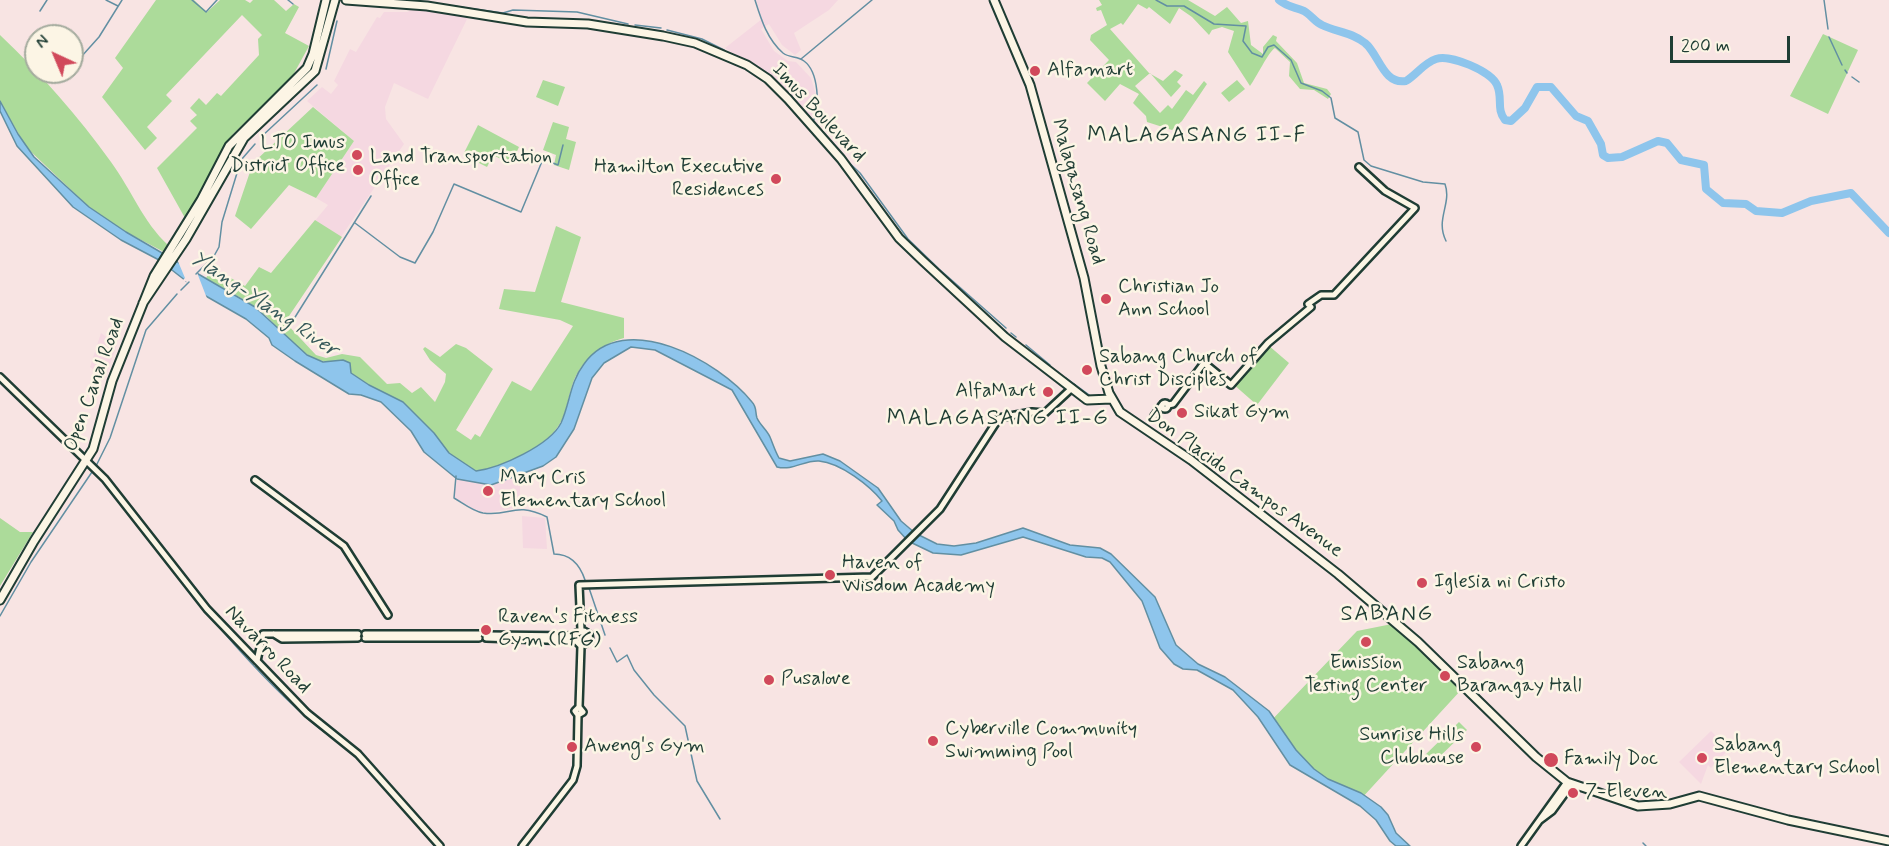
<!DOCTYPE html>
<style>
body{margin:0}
#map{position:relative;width:1889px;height:846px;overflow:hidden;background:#f8e4e3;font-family:Mynerve,sans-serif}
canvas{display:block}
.north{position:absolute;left:24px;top:24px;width:60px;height:60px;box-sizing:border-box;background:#fcf5e5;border:2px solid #a4ab9e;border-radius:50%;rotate:316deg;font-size:16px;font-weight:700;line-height:24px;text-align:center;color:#1f3d34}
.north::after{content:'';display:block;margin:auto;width:21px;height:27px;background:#d1495b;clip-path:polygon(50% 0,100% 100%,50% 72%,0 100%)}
.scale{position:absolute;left:1670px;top:36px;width:120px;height:27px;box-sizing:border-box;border:3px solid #1f3d34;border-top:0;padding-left:8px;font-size:18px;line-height:21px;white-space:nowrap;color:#1f3d34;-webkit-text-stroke:4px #fcf5e5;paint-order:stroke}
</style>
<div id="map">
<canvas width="1889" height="846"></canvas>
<div class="north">N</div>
<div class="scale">200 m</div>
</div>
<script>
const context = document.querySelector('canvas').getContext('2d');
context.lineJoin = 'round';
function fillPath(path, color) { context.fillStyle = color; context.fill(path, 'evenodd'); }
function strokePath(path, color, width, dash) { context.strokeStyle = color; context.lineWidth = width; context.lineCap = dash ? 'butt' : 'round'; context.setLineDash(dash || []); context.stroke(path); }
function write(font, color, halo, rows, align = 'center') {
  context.font = font + ' Mynerve,sans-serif'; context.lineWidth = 5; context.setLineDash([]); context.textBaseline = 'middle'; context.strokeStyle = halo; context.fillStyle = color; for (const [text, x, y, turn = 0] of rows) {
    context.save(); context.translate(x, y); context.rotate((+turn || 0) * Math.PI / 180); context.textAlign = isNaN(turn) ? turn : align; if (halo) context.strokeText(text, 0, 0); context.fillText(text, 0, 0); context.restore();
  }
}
fillPath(new Path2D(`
 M756,0H838L829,10L794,33L801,50L795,55L782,45L769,24L761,29L774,51L788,61L796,62L811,78L816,95L815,110L810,118L774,80L725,48L762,19Z
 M413,7L469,15L428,99L394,83L385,107L386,119L404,144L284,321L271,274L328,205L316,198L354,141L307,101L322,87L331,94L338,85L334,81L350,49L356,52L377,17L380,18L384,12H408Z
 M101,333L117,345L105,378L90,367Z
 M521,474L519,507L486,513L474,509L454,498L457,479L491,485Z
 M522,516L545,518L547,549L523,548Z
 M1711,731L1729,749L1711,768L1708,765L1701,784L1679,762Z`), '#f5d8e1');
fillPath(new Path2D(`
 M156,0H194L207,12L220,0H245L250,3L253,0H274L286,11L294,4L299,7L285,33L309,46L292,77L233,134L185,218L157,168L197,128L190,121L197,115L190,108L199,98L206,105L217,93L221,96L259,55L258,39L262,35L242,15L166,95L172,101L147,127L157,138L145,150L102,97L123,68L115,58Z
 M1099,0H1188L1215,16L1227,7L1241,23L1248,21L1251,45L1263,54V47L1273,35L1277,37L1276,41L1297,63L1304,83L1327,89L1331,94L1328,99L1314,90L1300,89L1289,76L1290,62L1275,48C1269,51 1256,78 1250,86L1228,52L1234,31L1222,27L1212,30L1209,35L1192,17L1179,8L1170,24L1149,7L1147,9L1138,4L1123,25L1121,23L1110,29L1149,73L1163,81L1175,70L1183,75L1177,82L1181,86L1171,97L1150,73L1135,86L1160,113L1168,105L1172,109L1186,90L1193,95L1204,81L1207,84L1182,121L1172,130L1147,122L1146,116L1133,103L1139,94L1120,84L1105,101L1087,83L1109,60L1090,40L1091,35L1107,25L1101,10L1097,11L1096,8L1102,5Z
 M1823,34L1858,50L1828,114L1790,96Z
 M0,35C41,74 78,116 111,162C131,189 143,222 168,245L164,252L126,232L89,207L26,147L0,101Z
 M543,80L565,87L558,106L536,97Z
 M1237,80L1245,89L1229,102L1221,93Z
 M313,107L354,141L316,198L289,185L251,229L235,216L253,163Z
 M553,122L569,127L566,139L576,142L569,170L554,165L556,155L543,150Z
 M478,125L519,147L511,164L493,155L487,167L463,155Z
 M315,220L342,237L285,322L316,355L326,358L342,354L360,357L387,384L400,383L412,393L421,387L435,402L445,382L446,374L430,360L423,349L425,347L440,357L456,344L466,348L493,369L456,430L471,440L475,434L480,437L512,381L531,391L573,326L560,320L499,309L504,289L535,292L556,226L581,237L561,302L624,318V338C601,344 579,362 572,386C568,398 566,414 559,425C546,447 501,468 476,471L449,453L434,433L403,402L369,385L351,373V367L343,361C301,369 285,328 255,307C240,296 222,288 206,278L213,268L245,286L259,267L271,273Z
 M1268,345L1289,363L1257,405L1233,384Z
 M0,518L20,532H33L0,586Z
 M1392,624L1461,690L1361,799L1301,767L1267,725L1357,631Z
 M1459,722L1467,730L1432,764L1424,756Z`), '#acdb9a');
const water = new Path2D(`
 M0,101L18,134L34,157L89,207L126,232L255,307L307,355L323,362L343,360L350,363L351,373L369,385L403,402L434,433L449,453L476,471C500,468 550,445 561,423C570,403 570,382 584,364C624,308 719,361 752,402C757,407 755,412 757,418C760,425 767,430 770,437C773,444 775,451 779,458L790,461L823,454L840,461L878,488L901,521L915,533L937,544L954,546L976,543L1023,528L1070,545L1100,548L1111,554L1155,597L1176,645L1198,664L1225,677L1269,711L1296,750L1314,769L1328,779L1361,793L1381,807L1388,815L1396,833L1410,846H1396L1390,841L1376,820L1360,806L1290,765L1258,717L1233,690L1197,670L1183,669L1174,664L1160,648L1142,601L1110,562L1102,558L1086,557L1023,537L961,555L933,553L908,541L898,530L894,521L877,505L882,501C870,486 841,463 819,461C804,460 793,471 777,467L732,390L655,350L631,347L604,363L592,378L574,429L556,457L543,466L491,485L457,479L424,452L411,431L381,402L361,395L349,394L295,361L272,345L269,338L246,319L204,295L159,260L121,240L73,207L17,146L0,111Z`);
fillPath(water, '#8ec5ec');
strokePath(water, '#628fa2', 1.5);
fillPath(new Path2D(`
 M167,250L196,270L208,301L189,289L186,281L181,282L185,278L177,259L168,271Z`), '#f8e4e3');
strokePath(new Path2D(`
 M106,0L118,6
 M192,0L206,12L217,0
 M288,0L293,4
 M414,0L425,3
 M755,0C761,19 767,39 783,53C789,58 798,56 804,61C819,72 820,107 813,122
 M1156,0L1167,6H1184L1214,24L1246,26L1243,41L1252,53L1262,57L1268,47L1274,45L1291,60L1301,83L1322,91L1331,98L1335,118L1358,132L1364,160L1371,166L1423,182L1445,184C1452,204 1435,219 1446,241
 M1824,0L1828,29
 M431,3L503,13L513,10L577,12L628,24
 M40,11L47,0
 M635,25L661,28
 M667,30L702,39L724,50
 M1829,37L1842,65
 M728,53L739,58
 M81,57L99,37L122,0
 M801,59L872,0
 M326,69L337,21
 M1845,70L1847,73
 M1852,77L1859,82
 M816,126L833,145
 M261,137L317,85
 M844,158L860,173L908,239L938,268
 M355,223L400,257L415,263L433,232L454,184L521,212L543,159L558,165L563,145
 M939,269L1006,328
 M196,274L214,256L219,247L222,222L241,160L255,144
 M181,290L189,282
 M282,333L292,322L371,196
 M1011,333L1016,337
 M1026,345L1050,365
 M1066,378L1092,397
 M96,466L110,438L146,330L177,294
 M456,476L454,498C463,503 472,511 483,513C511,517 514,501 547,517L554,554C570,554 580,565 585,580
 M135,522C188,591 242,660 307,718C323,733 342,743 358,757
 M589,588L605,635
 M0,616L31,562L92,472
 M610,648L617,662L627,655L634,670L654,695L685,726L697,781L720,819
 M417,824L436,846
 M1643,843L1646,846`), '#628fa2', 1.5);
strokePath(new Path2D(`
 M1279,0C1287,7 1295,7 1304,11C1311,15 1315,22 1322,25C1336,32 1352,32 1365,43C1379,54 1383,85 1406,81C1417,74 1424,63 1436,59C1450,54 1491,71 1497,85C1503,98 1496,109 1505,120L1511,121L1525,108L1537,87H1551L1576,116L1588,121L1601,144L1603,155L1608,158L1622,157L1658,141L1667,143L1681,160L1704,165L1706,189L1723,203L1746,204L1756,211L1782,213L1811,201L1851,193L1889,233`), '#8ec5ec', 8);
const minor = new Path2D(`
 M1308,304L1321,295H1334L1415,208L1385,191L1359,167
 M0,377L105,479L207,609L307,713L358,754L440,846
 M1162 406a3 3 0 1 1 6 0a3 3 0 1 1-6 0Z
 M1168,405L1173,404L1204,363L1231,385L1268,343L1311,307
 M1154,416L1162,405
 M255,480L344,546L388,615
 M581,630L579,585L872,577L940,509L999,418L1032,412L1045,413L1072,388
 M274,634L282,639L358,638
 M365,634H479
 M486,635L574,636
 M365,638H479
 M486,638L575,641
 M257,661L263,634H358
 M579,707L581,646L574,639L576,633L584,631L589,634L590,641L581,646
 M1540,820L1552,811L1571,785
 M522,846L573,780L577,766L578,715L575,711L579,707L583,712L578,715
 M1521,846L1567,782`);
const major = new Path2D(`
 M346,0L427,6L527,22L588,24L663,36L695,43L747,65L768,79L788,99L841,159L899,238L923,261L1005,337L1087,400L1111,399
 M994,0L1030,85L1084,278L1101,366L1109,393L1120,412L1191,460L1338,574L1418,642L1536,757L1567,782L1638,806L1670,804L1699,796L1788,820L1889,841
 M143,303L186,239L244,138L315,71L335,0
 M0,600L34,541L93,449L112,381L154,276L201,200L229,146L307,68L313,54L326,0`);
strokePath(minor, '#1f3d34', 10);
strokePath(major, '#1f3d34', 11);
strokePath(minor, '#fcf5e5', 5);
strokePath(major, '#fcf5e5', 7);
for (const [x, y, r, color] of [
 [1035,71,6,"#d1495b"],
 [357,155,6,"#d1495b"],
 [358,170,6,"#d1495b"],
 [776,179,6,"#d1495b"],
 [1106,299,6,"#d1495b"],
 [1087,370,6,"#d1495b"],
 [1048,392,6,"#d1495b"],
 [1182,413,6,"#d1495b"],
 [488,491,6,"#d1495b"],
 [830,575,6,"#d1495b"],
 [1422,583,6,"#d1495b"],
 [486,630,6,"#d1495b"],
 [1366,642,6,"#d1495b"],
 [1445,676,6,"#d1495b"],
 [769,680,6,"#d1495b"],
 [933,741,6,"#d1495b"],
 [572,747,6,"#d1495b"],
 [1476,747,6,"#d1495b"],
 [1702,758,6,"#d1495b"],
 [1551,760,8,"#d1495b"],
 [1573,793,6,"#d1495b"]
]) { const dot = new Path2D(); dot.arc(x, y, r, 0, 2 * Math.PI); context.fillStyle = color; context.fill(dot); strokePath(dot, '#fcf5e5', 2); }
write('20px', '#1f3d34', '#fcf5e5', [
 ["Alfamart",1047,71],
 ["LTO Imus",345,144,"right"],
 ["District Office",345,167,"right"],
 ["Land Transportation",370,158],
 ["Office",370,181],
 ["Hamilton Executive",764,168,"right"],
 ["Residences",764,191,"right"],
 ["Christian Jo",1118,288],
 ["Ann School",1118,311],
 ["Sabang Church of",1099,358],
 ["Christ Disciples",1099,381],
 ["AlfaMart",1036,392,"right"],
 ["Sikat Gym",1194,413],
 ["Mary Cris",500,479],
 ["Elementary School",500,502],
 ["Haven of",842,564],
 ["Wisdom Academy",842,587],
 ["Iglesia ni Cristo",1434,583],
 ["Raven's Fitness",498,618],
 ["Gym (RFG)",498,641],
 ["Emission",1366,664,"center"],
 ["Testing Center",1366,687,"center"],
 ["Sabang",1457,664],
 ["Barangay Hall",1457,687],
 ["Pusalove",781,680],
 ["Cyberville Community",945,730],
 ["Swimming Pool",945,753],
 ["Sunrise Hills",1464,736,"right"],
 ["Clubhouse",1464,759,"right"],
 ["Sabang",1714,746],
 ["Elementary School",1714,769],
 ["Aweng's Gym",584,747],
 ["Family Doc",1564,760],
 ["7-Eleven",1585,793]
], 'left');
write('20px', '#1f3d34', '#fcf5e5', [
 ["Imus Boulevard",818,113,47],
 ["Malagasang Road",1077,192,74],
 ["Open Canal Road",95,385,-70],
 ["Don Placido Campos Avenue",1244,484,36],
 ["Navarro Road",267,650,46]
]);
write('italic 21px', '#355859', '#fcf5e5', [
 ["Ylang-Ylang River",264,305,34]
]);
context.letterSpacing = '1.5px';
write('22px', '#1f3d34', '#fcf5e5', [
 ["MALAGASANG II-F",1197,136],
 ["MALAGASANG II-G",998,419],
 ["SABANG",1387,615]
]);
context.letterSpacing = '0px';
</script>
